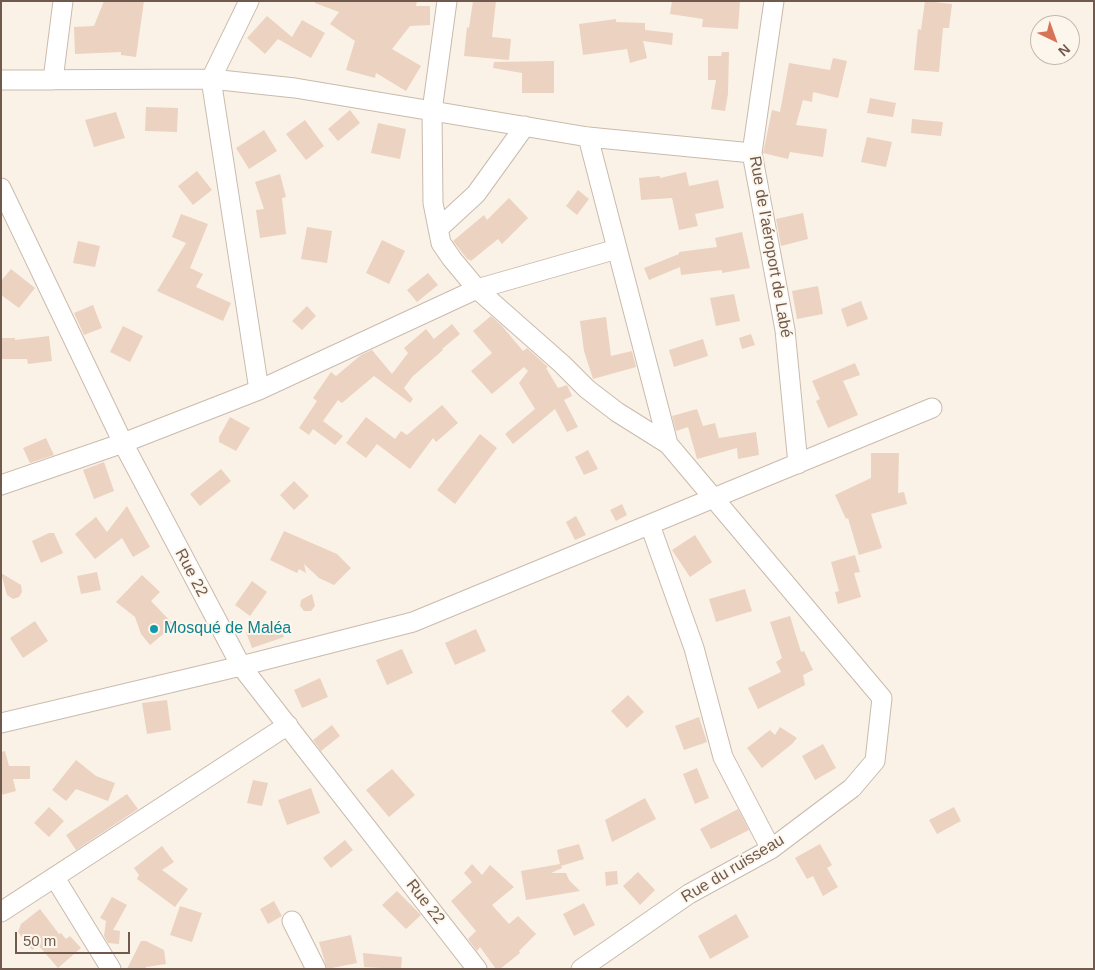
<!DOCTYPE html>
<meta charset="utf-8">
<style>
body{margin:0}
#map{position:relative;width:1095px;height:970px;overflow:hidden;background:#faf2e6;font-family:Arial,sans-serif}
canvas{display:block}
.frame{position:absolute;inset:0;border:2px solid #705a4d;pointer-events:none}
.north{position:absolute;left:1030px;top:15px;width:50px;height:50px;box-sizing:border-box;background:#fdf6ec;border:1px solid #c5b8ac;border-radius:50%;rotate:138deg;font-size:14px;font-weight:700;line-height:20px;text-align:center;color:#705a4d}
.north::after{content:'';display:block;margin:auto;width:18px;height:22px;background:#d77457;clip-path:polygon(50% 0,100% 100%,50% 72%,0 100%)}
.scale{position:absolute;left:15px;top:932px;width:115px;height:22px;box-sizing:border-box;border:2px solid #705a4d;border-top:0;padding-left:6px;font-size:15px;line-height:18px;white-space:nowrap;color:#705a4d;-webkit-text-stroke:4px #fdf6ec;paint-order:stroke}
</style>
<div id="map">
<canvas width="1095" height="970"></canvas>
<div class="frame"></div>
<div class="north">N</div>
<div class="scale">50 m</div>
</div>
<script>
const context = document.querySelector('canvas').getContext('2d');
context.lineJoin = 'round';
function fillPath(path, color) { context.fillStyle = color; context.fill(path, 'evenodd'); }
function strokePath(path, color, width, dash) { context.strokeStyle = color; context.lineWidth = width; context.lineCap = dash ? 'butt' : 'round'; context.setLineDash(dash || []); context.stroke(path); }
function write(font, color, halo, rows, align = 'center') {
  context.font = font + ' Arial,sans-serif'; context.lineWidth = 4; context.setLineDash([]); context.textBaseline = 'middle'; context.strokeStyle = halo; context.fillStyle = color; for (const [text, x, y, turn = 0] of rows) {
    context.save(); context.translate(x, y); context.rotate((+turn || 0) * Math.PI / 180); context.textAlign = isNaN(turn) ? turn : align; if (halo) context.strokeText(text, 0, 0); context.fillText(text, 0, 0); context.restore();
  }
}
fillPath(new Path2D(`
 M104,1H144L136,57L121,55V52L75,54L74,27L94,26Z
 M315,1H417L416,6H430V25L410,26L392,49L421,66L406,91L376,73L375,78L346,70L355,41L330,24L339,12L315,3Z
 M473,1H496L492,37L511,39L509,60L464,56L467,27L469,28Z
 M672,1H740L738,29L702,27L703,19L670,14Z
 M925,1L952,4L949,28H943L939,72L914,70L918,29L921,30Z
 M267,16L292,37L302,20L325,33L311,58L278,39L265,54L247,38Z
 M616,19V22L645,23V30L673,33L672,45L643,41L647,58L630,63L627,49L583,55L579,24Z
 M722,52H729L728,94L725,111L711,109L716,80H708V56H721Z
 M833,58L847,61L838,98L813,92L812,102L803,100L796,125L827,129L823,157L790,152L788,159L763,153L772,110L780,112L789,63L830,70Z
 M554,61V93H522V73L493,68L494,62Z
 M870,98L896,103L893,117L867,113Z
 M146,107L178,108L177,132L145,131Z
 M350,110L360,123L338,141L328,129Z
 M116,112L125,138L94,147L85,120Z
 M912,119L943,122L941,136L911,133Z
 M305,120L324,146L306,160L286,134Z
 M378,123L406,129L400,159L371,153Z
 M264,130L277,151L249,169L236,148Z
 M867,137L892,142L886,167L861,162Z
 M197,171L212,190L193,205L178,186Z
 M686,172L689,186L718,180L724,208L695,214L698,226L679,230L672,198L641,200L639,178L660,176V178Z
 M280,174L286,197L282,198L286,234L260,238L256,210L264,209L255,182Z
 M578,190L589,199L577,215L566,206Z
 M509,198L528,218L502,244L498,239L471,261L469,259L468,260L453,241L484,215L487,220Z
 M803,213L808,239L781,246L776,219Z
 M181,214L208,224L190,268L203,274L196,287L231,303L223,321L157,291L186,243L172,237Z
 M307,227L332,231L327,263L301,259Z
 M742,232L750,268L722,273V270L681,275L680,267L649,280L644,268L679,254V252L717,247L715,238Z
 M382,240L405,251L389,284L366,273Z
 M78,241L100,246L95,267L73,263Z
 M11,269L35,288L19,308L1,295V281Z
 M428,273L438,285L417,302L407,290Z
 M818,286L823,314L797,319L792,291Z
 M734,294L740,321L716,326L710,298Z
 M861,301L868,319L847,327L841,309Z
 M93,305L102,328L84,335L74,313Z
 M307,306L316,316L302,330L292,321Z
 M491,316L502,326L523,351L527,348L548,367L546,368L558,388L567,385L572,396L564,400L578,427L567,432L555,409L513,444L505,434L535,409L519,383L528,371L524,367L492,394L471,371L492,353L473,331Z
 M606,317L611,356L632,351L636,367L593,379L584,351L580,321Z
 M452,324L460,334L442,349L443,350L412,377L404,388L413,399L410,403L374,376L342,403L338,400L323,421L343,436L335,445L313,429L309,435L299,428L317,401L313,398L331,372L336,376L361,355L372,350L392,374L408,353L404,348L426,329L434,339Z
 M123,326L143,336L130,362L110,352Z
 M751,334L755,345L742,349L739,338Z
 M49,336L52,361L28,364L27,359H1V338H15V340Z
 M703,339L708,356L674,367L669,350Z
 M855,363L860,375L843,381L858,415L828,428L816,401L820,399L812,381Z
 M442,405L458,423L436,442L433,438L410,469L377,444L366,458L346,443L366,417L395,439L401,431L407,435Z
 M697,409L703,426L715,423L719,438L756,432L759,455L738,459L737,448L697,459L688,427L676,431L672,416Z
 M230,417L250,428L236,451L219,442V437Z
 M480,434L497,448L455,504L437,490Z
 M46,438L54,455L30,463L23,448Z
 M588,450L598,469L584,475L575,457Z
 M871,453H899L898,493L904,492L907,504L871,514L882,548L859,555L848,518L846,519L835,495L871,478Z
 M104,462L114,491L94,499L83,470Z
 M221,469L231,481L200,506L190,494Z
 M294,481L309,496L294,510L280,495Z
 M622,504L627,515L616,521L610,510Z
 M127,506L150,547L133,557L122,538L95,559L75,534L96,517L107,532Z
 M576,516L586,535L575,540L566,522Z
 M284,531L337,554L351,568L334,585L319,578L304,564L306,573L299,569L297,573L270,560Z
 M49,533H54L63,553L41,563L32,541Z
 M695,535L712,562L690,577L672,550Z
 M855,555L860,572L854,573L861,597L838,604L835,592L839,591L831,562Z
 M97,572L101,590L81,594L77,576Z
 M1,573L21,585L22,592L19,597L13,599L7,595Z
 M142,575L160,592L151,601L174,625L150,645L141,634L135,617L116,602Z
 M252,581L267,592L250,616L235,605Z
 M745,589L752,611L716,622L709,599Z
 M312,594L315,606L311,611H304L300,606L301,600Z
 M790,616L801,652L804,651L813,670L803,675L805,685L758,709L748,688L781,672L776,662L782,658L770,622Z
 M35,621L48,641L23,658L10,638Z
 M279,621L284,637L252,648L246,632Z
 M476,629L486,651L455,665L445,643Z
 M402,649L413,673L387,685L376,660Z
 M320,678L328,697L302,708L294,690Z
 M628,695L644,712L627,728L611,711Z
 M167,700L171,730L147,734L142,703Z
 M699,717L707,742L684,750L675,726Z
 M332,725L340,736L321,751L313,740Z
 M780,727L797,738L792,744L762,768L747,748L770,730L775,735Z
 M823,744L836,768L815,780L802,756Z
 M5,751L9,766H30V779H13L16,791L1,795V752Z
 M76,760L96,776L115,783L108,801L76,789L66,801L52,790Z
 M697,768L709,798L695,804L683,774Z
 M392,769L415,795L389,817L366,790Z
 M253,780L268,783L262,806L247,803Z
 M311,788L320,813L287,825L278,800Z
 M127,794L138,809L76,850L66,835Z
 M645,798L656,819L612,842L605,820Z
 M49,807L64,821L49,837L34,823Z
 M954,807L961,821L937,834L929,820Z
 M738,809L749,830L711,849L700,829Z
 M345,840L353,850L331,868L323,858Z
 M579,844L584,859L561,866L562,868L551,873H566L569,880L580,891L526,900L521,871L560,864L557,850Z
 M820,844L832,865L827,868L838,887L823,896L813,876L807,879L795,858Z
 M162,846L174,862L162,870L188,889L175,907L137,879L139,875L134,868Z
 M472,864L482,875L490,865L514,887L492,905L509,924L518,916L536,934L519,951L520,953L500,969H496L480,947L477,951L468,939L476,931L451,901L472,882L464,873Z
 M617,871L618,884L606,886L605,872Z
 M638,872L655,890L640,905L623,886Z
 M397,891L421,915L406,929L382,905Z
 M112,897L127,905L113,930L120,931L119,944L108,943L104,936L106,921L100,918Z
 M274,901L282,916L268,924L260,909Z
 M584,903L595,925L574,936L563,914Z
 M180,906L202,913L192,942L170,935Z
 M40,909L59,934L61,933L66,939L70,936L81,948L58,968L38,945L32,950L18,932L21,924Z
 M736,914L749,937L710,959L698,936Z
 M351,935L357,963L327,969L319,942Z
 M141,941H146L164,950L166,964L146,967L145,969H127Z
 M363,953L402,957L401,969L364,967Z`), '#ecd2c0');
const street = new Path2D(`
 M249,1L211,79L259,390
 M447,1L432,111L433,203L441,243L452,259L477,289L562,364L587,389L617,412L668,444
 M774,1L752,153L785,330L798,464
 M1,80L211,79L295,88L588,137L752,153
 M53,80L63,1
 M1,188L123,443L241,666L477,969
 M438,229L476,194L525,126
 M1,485L123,443L259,390L477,289L617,249
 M650,525L694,648L723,757L771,849
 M1,723L241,666L413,622L932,408
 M55,878L111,969
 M1,912L288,725
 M292,921L316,969
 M581,969L689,894L771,849L852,788L875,761L882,698L668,444L588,137`);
strokePath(street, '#cabaad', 21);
strokePath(street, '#fff', 19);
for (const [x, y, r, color] of [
 [154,629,5,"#0f9aa8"]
]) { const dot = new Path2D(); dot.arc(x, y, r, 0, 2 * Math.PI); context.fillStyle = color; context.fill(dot); strokePath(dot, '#fdf6ec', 2); }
write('16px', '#705a4d', '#fdf6ec', [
 ["Rue de l'aéroport de Labé",770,247,80],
 ["Rue 22",191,573,62],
 ["Rue du ruisseau",733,869,-31],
 ["Rue 22",425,902,52]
]);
write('16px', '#0d838f', '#fdf6ec', [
 ["Mosqué de Maléa",164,629]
], 'left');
</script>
